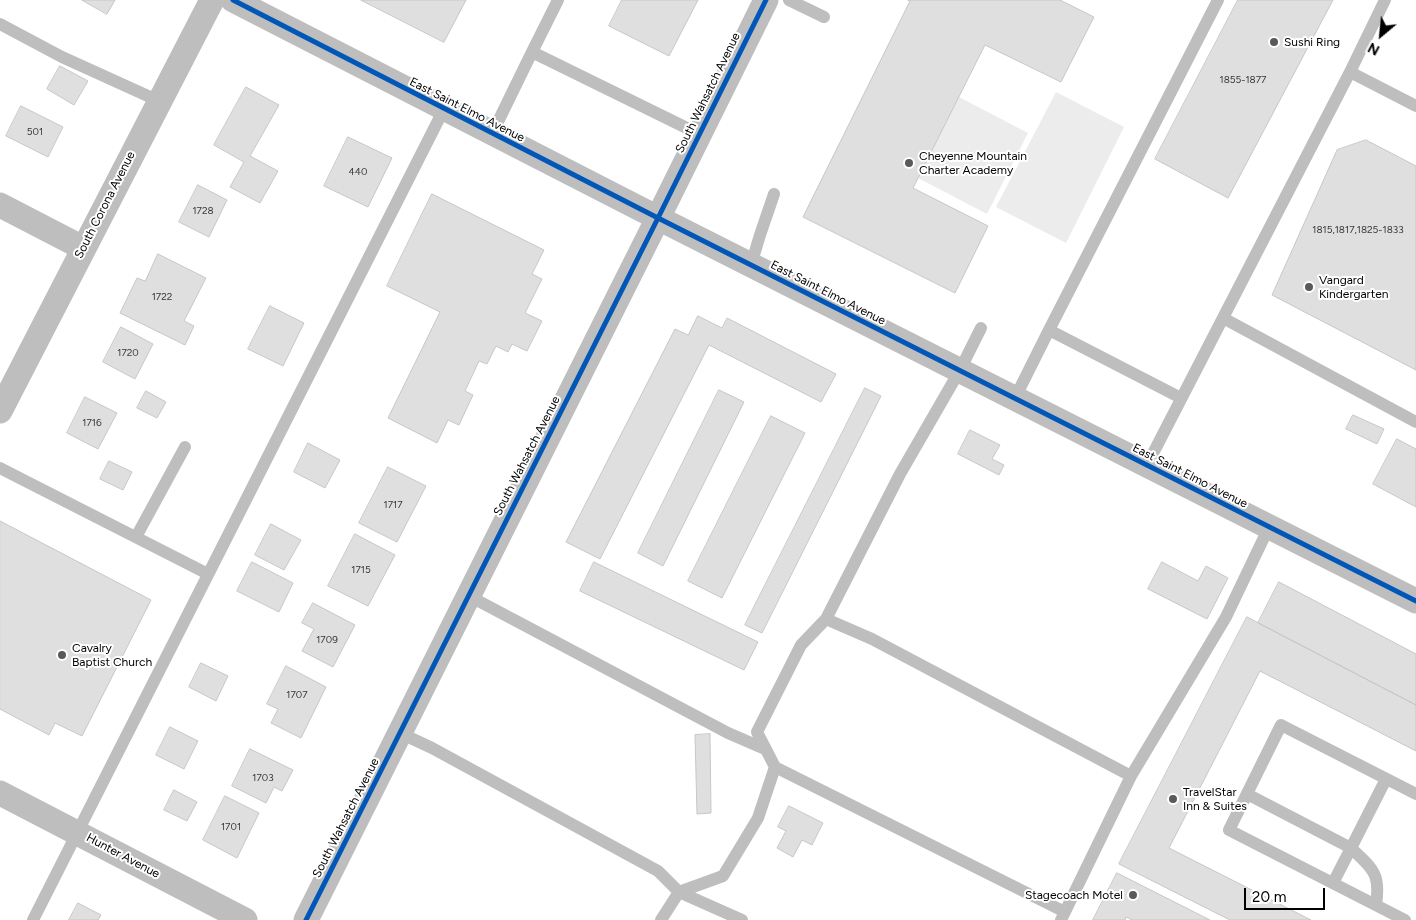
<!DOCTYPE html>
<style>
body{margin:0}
#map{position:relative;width:1416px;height:920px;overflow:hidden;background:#fff;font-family:Figtree,sans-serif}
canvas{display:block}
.north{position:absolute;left:1356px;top:10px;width:50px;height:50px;-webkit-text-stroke:4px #fff;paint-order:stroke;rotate:208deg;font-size:14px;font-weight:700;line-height:20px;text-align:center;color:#000}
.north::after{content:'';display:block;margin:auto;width:18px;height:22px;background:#000;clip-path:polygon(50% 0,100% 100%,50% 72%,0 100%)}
.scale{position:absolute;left:1244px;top:888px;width:81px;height:22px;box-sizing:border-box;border:2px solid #000;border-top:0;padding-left:6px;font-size:15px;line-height:18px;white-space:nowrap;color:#000;-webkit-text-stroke:4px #fff;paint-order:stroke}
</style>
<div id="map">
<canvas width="1416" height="920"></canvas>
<div class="north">N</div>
<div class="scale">20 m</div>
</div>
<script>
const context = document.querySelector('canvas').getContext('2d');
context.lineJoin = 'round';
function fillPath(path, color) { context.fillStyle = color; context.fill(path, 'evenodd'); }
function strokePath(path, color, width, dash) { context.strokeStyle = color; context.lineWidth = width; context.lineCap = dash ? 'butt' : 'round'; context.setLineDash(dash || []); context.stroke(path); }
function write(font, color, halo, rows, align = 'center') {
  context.font = font + ' Figtree,sans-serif'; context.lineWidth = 4; context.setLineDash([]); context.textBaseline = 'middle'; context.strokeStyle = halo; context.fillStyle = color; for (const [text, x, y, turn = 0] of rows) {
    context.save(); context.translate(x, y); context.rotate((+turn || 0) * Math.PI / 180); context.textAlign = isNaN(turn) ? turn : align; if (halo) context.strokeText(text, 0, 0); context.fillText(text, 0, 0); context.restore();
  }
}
fillPath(new Path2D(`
 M1056,92L1124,127L1066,243L996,207Z
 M959,97L1028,133L987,214L918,178Z`), '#ececec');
const building = new Path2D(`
 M82,0H115L107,14Z
 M361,0H466L444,42Z
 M622,0H698L669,56L609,26Z
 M908,0H1060L1094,17L1061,82L985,45L913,188L988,226L955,293L803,217L910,1Z
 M1238,0H1333L1228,198L1155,159Z
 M60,66L88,81L74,105L47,89Z
 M246,87L279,105L250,156L278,171L260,203L230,187L244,162L214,145Z
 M21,106L63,127L48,157L6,136Z
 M348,137L392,158L368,207L324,186Z
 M1366,140L1416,166V370L1272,295L1337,150Z
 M198,185L227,200L209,237L179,222Z
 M432,194L544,250L532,274L542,279L525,313L542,321L527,351L512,344L508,352L496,346L487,364L479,361L465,391L473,395L459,425L448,420L437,443L388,418L440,312L387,286Z
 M158,254L206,278L184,321L194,326L185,345L120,313L137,278L145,281Z
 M270,306L304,323L283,366L248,349Z
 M698,316L722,328L727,318L836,374L821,402L709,345L600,559L566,542L675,329L688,335Z
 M121,327L153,344L135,379L103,362Z
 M865,388L881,396L762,633L745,625Z
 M719,390L744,402L663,566L638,553Z
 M146,391L166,402L157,418L137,408Z
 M85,397L117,413L98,449L67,433Z
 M1353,415L1384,429L1377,444L1346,429Z
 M771,416L805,433L722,598L688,581Z
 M970,430L1000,445L992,459L1004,465L999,475L958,454Z
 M1397,439L1416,449V507L1373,484Z
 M308,443L340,460L325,488L294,472Z
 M109,461L132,472L123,490L100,479Z
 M388,467L426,486L397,542L359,523Z
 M0,521L151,600L82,736L55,723L49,735L0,709Z
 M271,524L301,540L284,570L255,555Z
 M355,534L395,555L368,606L328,586Z
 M252,562L293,583L279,612L237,591Z
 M594,562L758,642L744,670L580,591Z
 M1162,562L1198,581L1206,566L1228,578L1207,619L1148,589Z
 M1279,582L1416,654V705L1258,623Z
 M313,603L355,625L333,667L302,651L314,629L302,623Z
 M1247,617L1416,705V751L1260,671L1169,848L1311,920H1230L1119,864Z
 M201,663L228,676L216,701L189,687Z
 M286,666L326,687L301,738L271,723L278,709L267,704Z
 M170,727L198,741L184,769L156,755Z
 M710,734L711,813L697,814L695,735Z
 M250,749L293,770L282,791L274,787L266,803L232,786Z
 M174,790L197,802L187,821L164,810Z
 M225,796L259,813L237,858L203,840Z
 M789,806L823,823L812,845L802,840L793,857L777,848L786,831L778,827Z
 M1117,873L1210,920H1132L1126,917L1125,920H1093Z
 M78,903L101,915L98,920H69Z`);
fillPath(building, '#dfdfdf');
strokePath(building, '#c7c7c7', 1);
strokePath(new Path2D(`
 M558,0L532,52L699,134
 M789,0L824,17
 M1385,0L1350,72L1416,106
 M0,24L62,57L159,101
 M492,134L532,52
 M751,265L760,235L774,194
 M1223,318L1416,422
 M1015,398L1049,330
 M1181,398L1049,330L1218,0
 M1147,465L1350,72
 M0,468L208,574
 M136,537L185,447
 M469,596L728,733L765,749
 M826,619L872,639L1131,776
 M400,733L432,748L658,871L679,892L742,920
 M775,767L1065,912
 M1247,794L1351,848L1333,883
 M1376,905C1381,873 1372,868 1351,848L1386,779
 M33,920L444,109
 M661,920L679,892L723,876L758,818L775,767L757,732L801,645L826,619L900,474L960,370L981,328
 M1061,920L1131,776L1226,617L1269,527
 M1405,920L1229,830L1281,725L1416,794`), '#bebebe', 12);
strokePath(new Path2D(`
 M233,0L658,218L1416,601
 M0,205L83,248
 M0,411L212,0
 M0,793L245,920
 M306,920L658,218L766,0`), '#bebebe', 25);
strokePath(new Path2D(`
 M233,0L658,218L1416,601
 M306,920L658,218L766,0`), '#0057b8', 5);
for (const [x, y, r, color] of [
 [1274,42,5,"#595959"],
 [909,163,5,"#595959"],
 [1309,287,5,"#595959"],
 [62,655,5,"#595959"],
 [1173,799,5,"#595959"],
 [1133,895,5,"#595959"]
]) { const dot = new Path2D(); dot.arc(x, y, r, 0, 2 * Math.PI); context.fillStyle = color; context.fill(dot); strokePath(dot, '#fff', 2); }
write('10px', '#383838', null, [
 ["1855-1877",1243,80],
 ["501",35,132],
 ["440",358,172],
 ["1728",203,211],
 ["1815,1817,1825-1833",1358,230],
 ["1722",162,297],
 ["1720",128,353],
 ["1716",92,423],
 ["1717",393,505],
 ["1715",361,570],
 ["1709",327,640],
 ["1707",297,695],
 ["1703",263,778],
 ["1701",231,827]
]);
write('12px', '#000', '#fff', [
 ["Sushi Ring",1284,42],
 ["Cheyenne Mountain",919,156],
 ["Charter Academy",919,170],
 ["Vangard",1319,280],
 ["Kindergarten",1319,294],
 ["Cavalry",72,648],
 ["Baptist Church",72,662],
 ["TravelStar",1183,792],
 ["Inn & Suites",1183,806],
 ["Stagecoach Motel",1123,895,"right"]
], 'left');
write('12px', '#000', '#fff', [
 ["South Wahsatch Avenue",708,93,-64],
 ["East Saint Elmo Avenue",467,110,27],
 ["South Corona Avenue",105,205,-63],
 ["East Saint Elmo Avenue",828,293,27],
 ["South Wahsatch Avenue",527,456,-63],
 ["East Saint Elmo Avenue",1190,476,27],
 ["South Wahsatch Avenue",346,818,-63],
 ["Hunter Avenue",123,856,28]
]);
</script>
